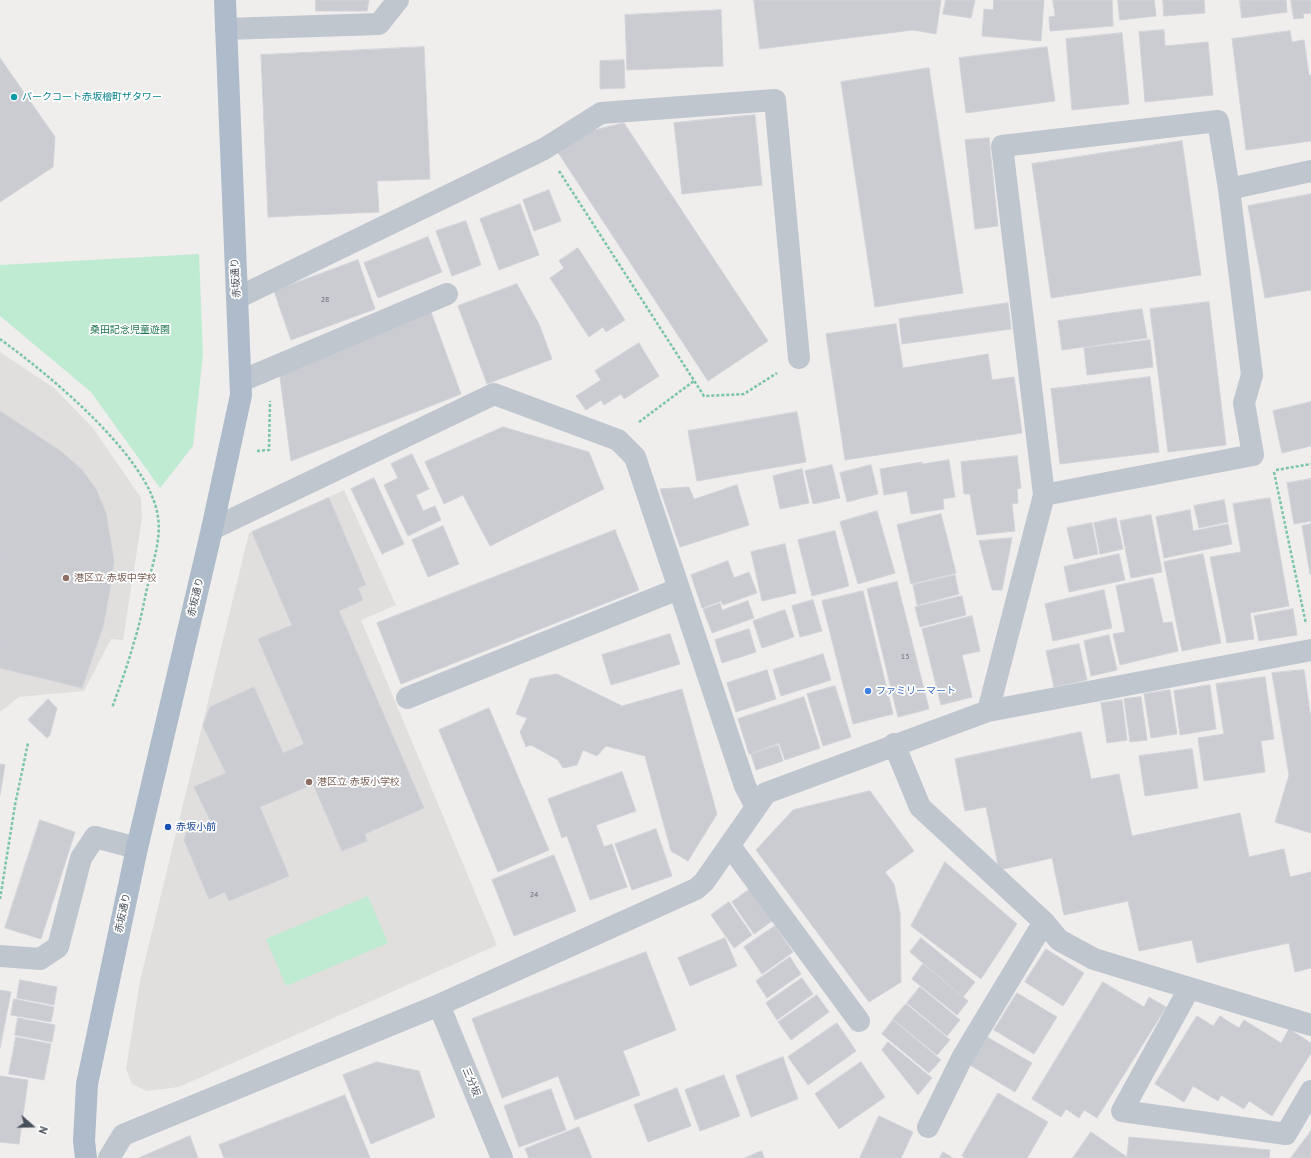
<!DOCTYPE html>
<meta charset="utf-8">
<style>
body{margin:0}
#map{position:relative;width:1311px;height:1158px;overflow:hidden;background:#f0eded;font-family:"PT Sans",sans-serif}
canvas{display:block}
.north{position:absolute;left:12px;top:1106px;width:40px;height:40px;-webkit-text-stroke:3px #fff;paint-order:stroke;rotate:110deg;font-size:11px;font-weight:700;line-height:16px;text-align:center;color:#474f59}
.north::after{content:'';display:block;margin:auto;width:14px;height:18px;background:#474f59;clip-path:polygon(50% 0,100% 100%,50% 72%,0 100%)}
</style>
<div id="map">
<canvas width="1311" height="1158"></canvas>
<div class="north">N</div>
</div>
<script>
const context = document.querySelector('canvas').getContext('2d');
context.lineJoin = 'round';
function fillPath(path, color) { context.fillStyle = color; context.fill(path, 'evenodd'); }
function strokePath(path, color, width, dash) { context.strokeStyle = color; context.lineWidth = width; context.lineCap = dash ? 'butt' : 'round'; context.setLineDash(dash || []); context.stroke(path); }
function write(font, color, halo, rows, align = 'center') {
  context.font = font + ' "PT Sans","Noto Sans JP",sans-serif'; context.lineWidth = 3.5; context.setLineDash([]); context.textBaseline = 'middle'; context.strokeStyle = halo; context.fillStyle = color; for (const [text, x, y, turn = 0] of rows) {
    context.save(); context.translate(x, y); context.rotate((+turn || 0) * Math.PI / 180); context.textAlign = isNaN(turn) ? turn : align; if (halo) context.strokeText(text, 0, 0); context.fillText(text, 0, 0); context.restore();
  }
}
fillPath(new Path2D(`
 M0,352L54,388L93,428L141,498L142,518L123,640L111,639L84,691L19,697L0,712Z
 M344,490L396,605L361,620L497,945L179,1087L147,1091L132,1084L126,1069L140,981L249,533Z`), '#e1dede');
fillPath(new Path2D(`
 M199,254L203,354L193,446L160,488L91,392L0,316V265Z
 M368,896L388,943L286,986L266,939Z`), '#beebd2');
const building = new Path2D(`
 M316,0H369L367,11H316Z
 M754,0H941L936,34L913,30L760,49Z
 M946,0H975L971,18L943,14Z
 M994,0H1044L1041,41L982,36L984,9L993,10Z
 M1053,0H1112L1113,26L1050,31L1049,17L1055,16Z
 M1118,0H1154L1156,16L1120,20Z
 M1163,0H1204L1205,13L1164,16Z
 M1240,0H1286L1287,12L1242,18Z
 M1291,0H1311V13L1303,14L1304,18L1294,19Z
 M721,10L723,66L627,70L625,15Z
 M1164,30L1165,46L1208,42L1213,95L1145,102L1139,32Z
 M1290,31L1292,42L1304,40L1309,75H1311V141L1246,150L1232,39Z
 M1122,33L1129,104L1072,110L1066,39Z
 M424,47L430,179L377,181L379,212L268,217L261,55Z
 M1047,47L1055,101L966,113L959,58Z
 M0,58L55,137L53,167L0,202Z
 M624,60L625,88L600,89V61Z
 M929,68L963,293L875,307L841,82Z
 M755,115L762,185L682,194L674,123Z
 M624,123L768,341L708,381L557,151L591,131Z
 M989,138L998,226L975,229L965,140Z
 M1182,141L1201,275L1051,298L1032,164Z
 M549,190L561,221L534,231L523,200Z
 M1311,194V290L1265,298L1248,206Z
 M520,204L539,255L499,270L480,219Z
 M466,221L481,265L452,276L436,231Z
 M428,237L442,272L378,298L364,263Z
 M578,248L625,320L606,332L603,327L589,337L550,278L564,268L559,261Z
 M358,260L375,309L291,340L274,291Z
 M517,284L539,324L552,359L487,384L458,306Z
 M1209,302L1226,445L1168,452L1150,309Z
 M1008,303L1011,329L902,344L899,319Z
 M1142,309L1147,338L1062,350L1058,321Z
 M431,312L461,394L291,461L279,370Z
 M896,324L903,368L988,354L992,380L1014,377L1022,433L845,460L826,334Z
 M1150,340L1153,367L1087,375L1084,348Z
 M639,343L659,376L624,399L621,394L604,405L601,400L586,410L576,396L601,380L595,371Z
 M1150,377L1159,452L1060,464L1051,389Z
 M1311,402V446L1282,453L1273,411Z
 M0,411L62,452L82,470L96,489L106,513L114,561L111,583L103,627L82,688L0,668Z
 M797,412L806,462L697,481L688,431Z
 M503,427L589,452L604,489L490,546L463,495L444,504L425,462Z
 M412,454L429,489L416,495L423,511L435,506L441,520L408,536L384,485L398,478L391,464Z
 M1017,456L1021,488L1017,489L1018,503L1012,504L1015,531L977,535L970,494H964L961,462Z
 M949,460L955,497L943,499L944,509L911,514L907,491L884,495L880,469L922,462V464Z
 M832,465L840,498L813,504L805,471Z
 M871,465L878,494L847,502L840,473Z
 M802,469L809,503L780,509L773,476Z
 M374,478L404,544L382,554L351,489Z
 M1311,479V521L1294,524L1287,483Z
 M737,485L749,525L680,547L660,489L689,487L694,499Z
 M329,498L366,585L358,588L363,600L339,611L424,808L365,834L367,841L342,851L313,784L260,807L289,876L229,901L225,892L209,899L184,840L187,830L210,820L194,787L226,773L203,726L210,707L254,687L283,753L304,744L258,639L292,625L252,532Z
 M1270,498L1289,606L1250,613L1254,639L1227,643L1210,557L1241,552L1233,504Z
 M1224,500L1228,522L1199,528L1194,506Z
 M1190,510L1193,531L1228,524L1232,544L1164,558L1156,517Z
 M877,511L895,573L858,584L840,522Z
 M941,514L956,573L911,584L897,525Z
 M1151,515L1162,572L1131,578L1120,521Z
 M1116,518L1123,549L1100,554L1094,523Z
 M1092,523L1098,554L1074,559L1067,528Z
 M1311,524V574H1310L1302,526Z
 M443,526L459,564L428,577L412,540Z
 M615,530L639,590L401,684L377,623Z
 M835,531L849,586L812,596L798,540Z
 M1012,538L1002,590H992L979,541Z
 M785,544L796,593L762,601L751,552Z
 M1119,554L1125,580L1069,592L1064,567Z
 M1203,554L1221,643L1182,651L1164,562Z
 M728,561L734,578L749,572L757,593L723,605L721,601L702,608L691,575Z
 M955,575L959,594L917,605L913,585Z
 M1153,578L1163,623L1172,622L1178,651L1120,665L1113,634L1125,632L1116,586Z
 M897,582L929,709L898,717L867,589Z
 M1104,590L1112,628L1053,641L1045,604Z
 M863,591L893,714L853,724L822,601Z
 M962,596L966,615L920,627L915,607Z
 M813,600L822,631L800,637L792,606Z
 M748,601L754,618L712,633L703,609L720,603L722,610Z
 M1293,609L1297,635L1259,641L1254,616Z
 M785,610L794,637L762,648L753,621Z
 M972,616L980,651L962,655L972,697L941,705L922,629Z
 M749,629L756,652L722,663L715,640Z
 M670,634L680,664L611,685L602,655Z
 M1109,635L1117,670L1091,676L1084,641Z
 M1079,644L1087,680L1054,687L1046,651Z
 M823,654L831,680L781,696L773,670Z
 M767,670L776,699L736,712L727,683Z
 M1304,670L1311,719V833L1275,822L1289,775L1272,673Z
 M557,674L622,706L682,689L717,814L688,861L671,851L645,756L606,746L597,756L583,750L577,765L563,768L558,760L531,745L526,747L520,732L527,718L516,714L530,679Z
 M1265,677L1274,739L1261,741L1265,772L1204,781L1198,738L1224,734L1216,684Z
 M1210,685L1216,729L1180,735L1174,691Z
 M835,686L851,737L823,746L807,694Z
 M1170,690L1177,734L1151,738L1144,694Z
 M804,697L820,748L785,760L779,743L749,754L738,719Z
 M1141,697L1147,740L1130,742L1124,699Z
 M48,699L57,708L50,735L47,738L28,720Z
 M1122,700L1127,740L1107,743L1101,703Z
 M489,708L549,850L498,872L439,730Z
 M1081,732L1091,779L1119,774L1132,836L1240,813L1249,857L1284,849L1290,877L1311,872V968L1295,972L1289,943L1197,963L1192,940L1139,951L1128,901L1064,915L1052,858L999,870L986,807L965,811L955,759Z
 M778,745L783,761L756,770L751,754Z
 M1192,749L1198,788L1145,796L1139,756Z
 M0,764L5,765L0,795Z
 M622,772L636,811L596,825L604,847L612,844L627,887L590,900L567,836L562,838L548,799Z
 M870,791L914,851L885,872L894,884L900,913L901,982L869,1002L756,850L793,810Z
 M40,820L75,832L41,939L5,928Z
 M656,829L672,876L632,890L615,844Z
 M554,855L576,911L514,936L492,880Z
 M945,862L1017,924L981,979L911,926Z
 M750,889L772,921L754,934L732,902Z
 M729,902L752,935L734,948L711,915Z
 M775,926L793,952L762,974L744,947Z
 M725,938L737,966L690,986L678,958Z
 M921,938L975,982L963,997L910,952Z
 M1046,949L1084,973L1063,1006L1025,982Z
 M646,952L676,1030L623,1051L640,1095L575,1120L558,1076L502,1098L472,1019Z
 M790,957L801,974L767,998L756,981Z
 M923,964L968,1001L957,1015L912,979Z
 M802,978L813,994L777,1020L766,1003Z
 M20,980L57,987L54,1005L17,998Z
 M1103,982L1144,1007L1149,997L1166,1007L1097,1118L1084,1110L1079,1118L1066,1109L1061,1117L1032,1099Z
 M920,987L960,1020L947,1036L907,1003Z
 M0,990L11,992L0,1048Z
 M1017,993L1057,1017L1034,1054L994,1030Z
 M817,995L829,1012L791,1040L778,1022Z
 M14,999L54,1007L51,1022L11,1015Z
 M906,1004L950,1040L937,1055L893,1019Z
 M1197,1016L1213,1026L1220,1016L1239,1028L1244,1020L1281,1043L1289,1029L1311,1043V1053L1272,1116L1249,1101L1244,1109L1221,1095L1218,1101L1193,1086L1184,1102L1155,1084Z
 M18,1018L55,1025L52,1042L15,1035Z
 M893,1020L941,1060L929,1073L882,1034Z
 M837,1023L856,1051L808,1085L788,1057Z
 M16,1037L51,1044L44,1080L9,1074Z
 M987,1037L1032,1063L1015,1092L970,1065Z
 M888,1042L932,1078L918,1095L882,1050Z
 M783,1057L798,1099L751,1117L736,1076Z
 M377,1062L419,1071L435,1117L371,1144L343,1075Z
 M861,1062L885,1097L839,1129L815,1094Z
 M724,1075L740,1116L700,1131L685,1090Z
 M0,1076L28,1080L19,1144L0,1142Z
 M677,1088L691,1126L648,1142L634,1105Z
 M551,1089L566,1130L519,1147L504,1106Z
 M998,1093L1048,1122L1027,1158H965L962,1156Z
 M345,1095L370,1158H224L219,1145Z
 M879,1116L913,1132L901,1158H860Z
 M579,1127L592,1158H529L525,1149Z
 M1311,1131V1158H1291Z
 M1091,1132L1127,1157L1129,1137L1270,1150L1269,1158H1073Z
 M190,1136L198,1158H139Z
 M762,1151L764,1158H745Z
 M943,1152L953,1158H940Z`);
fillPath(building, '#caccd2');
strokePath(building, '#d1d3d8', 1);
strokePath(new Path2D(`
 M559,171L704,396L744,394L777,373
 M0,339C48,374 150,457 158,517C161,538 154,559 149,580C144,600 141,621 134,642C128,664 120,686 112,708
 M639,422L694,381
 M257,451L269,450L270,401
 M1276,470L1311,464
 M1274,472L1306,624
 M0,899L15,805L28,743`), '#78c6a5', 2.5, [3, 2]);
strokePath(new Path2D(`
 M226,29L379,24L398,0
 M1229,189L1311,171
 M237,298L544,149L601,113L775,100L799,358
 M241,381L447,294
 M212,529L494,394L618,440L635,457L745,786L756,807
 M407,698L678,589
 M988,711L1044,495L1002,146L1218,121L1229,189L1252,375L1244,403L1253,455L1044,495
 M894,744L920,807L1044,922L1059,940L1094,959L1311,1025
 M730,846L859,1021
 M0,956L40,959L58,947L81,858L95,837L137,848
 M1189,989L1122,1111L1286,1134L1311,1091
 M439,1005L502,1158
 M928,1127L962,1058L1044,922
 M109,1158L123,1135L439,1005L696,889L704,882L766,793L988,711L1311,650`), '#bfc6ce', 22);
strokePath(new Path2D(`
 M86,1158L84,1141L87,1084L137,848L212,529L241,395L225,0`), '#aebbca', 22);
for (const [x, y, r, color] of [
 [14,97,4,"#0f9aa8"],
 [66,578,4,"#8d6e63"],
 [868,691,4,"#3f7fe0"],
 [309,782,4,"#8d6e63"],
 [168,827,4,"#1a4fb4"]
]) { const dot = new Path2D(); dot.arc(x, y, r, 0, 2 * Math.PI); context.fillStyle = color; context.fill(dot); strokePath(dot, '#fff', 1.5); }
write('8px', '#686e77', null, [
 ["28",325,300],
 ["13",905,657],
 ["24",534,895]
]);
write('10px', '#0d838f', '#fff', [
 ["パークコート赤坂檜町ザタワー",22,97]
], 'left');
write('10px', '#474f59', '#fff', [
 ["赤坂通り",236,278,-93],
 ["赤坂通り",196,597,-77],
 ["赤坂通り",123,913,-78],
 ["三分坂",471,1082,67]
]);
write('10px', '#1d754e', '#fff', [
 ["桑田記念児童遊園",130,330]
]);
write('10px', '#785e54', '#fff', [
 ["港区立 赤坂中学校",74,578],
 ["港区立 赤坂小学校",317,782]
], 'left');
write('10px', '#366cbe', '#fff', [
 ["ファミリーマート",876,691]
], 'left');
write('10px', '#164399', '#fff', [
 ["赤坂小前",176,827]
], 'left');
</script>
